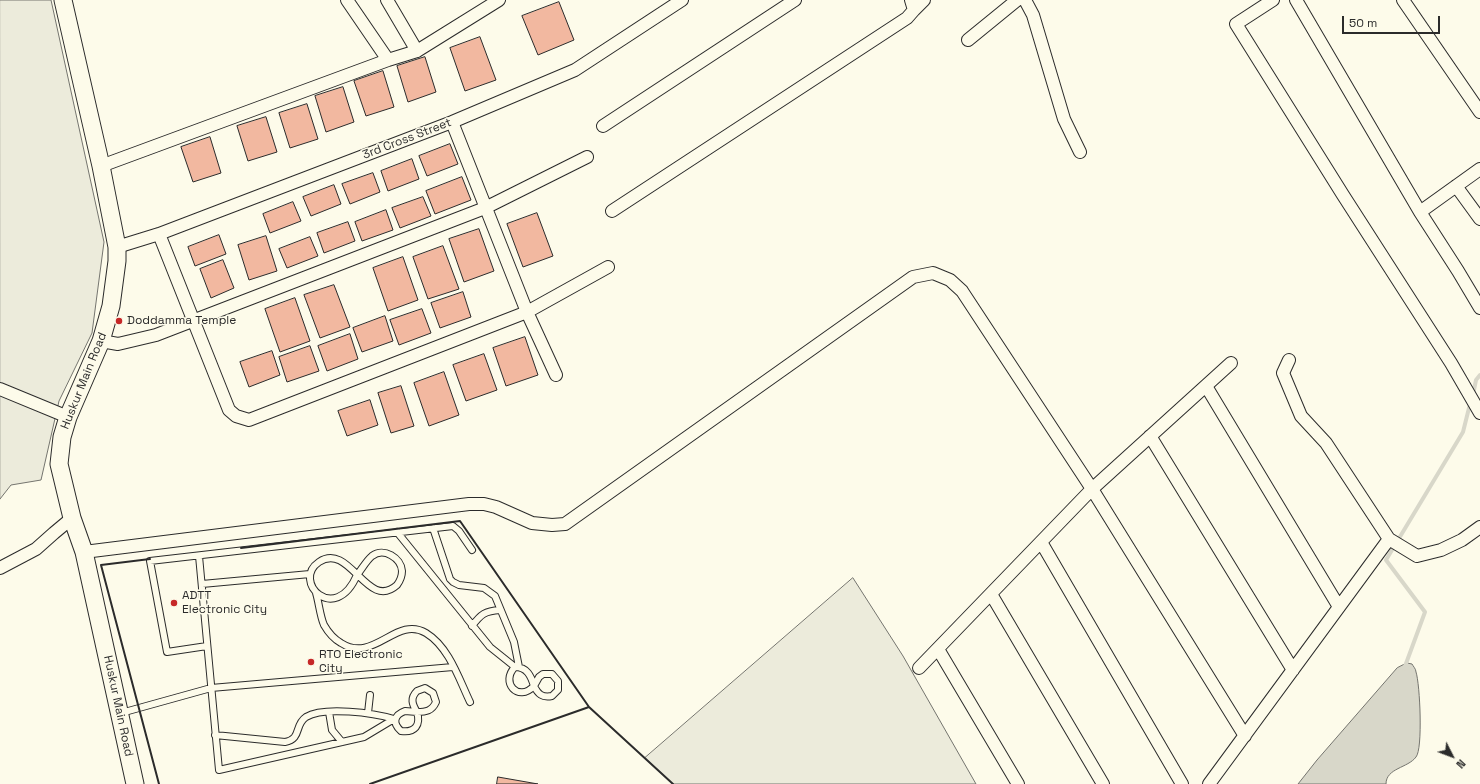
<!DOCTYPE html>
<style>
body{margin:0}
#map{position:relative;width:1480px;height:784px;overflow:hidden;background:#fdfbea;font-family:"Space Grotesk",sans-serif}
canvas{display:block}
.north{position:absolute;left:1432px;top:736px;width:40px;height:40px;-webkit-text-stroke:3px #fdfbea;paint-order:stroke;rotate:132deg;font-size:11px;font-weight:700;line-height:16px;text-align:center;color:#2b2b2b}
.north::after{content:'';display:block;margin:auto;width:14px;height:18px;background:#2b2b2b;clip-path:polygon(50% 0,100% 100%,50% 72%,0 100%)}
.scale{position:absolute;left:1342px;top:16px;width:98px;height:18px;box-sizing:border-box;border:2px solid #2b2b2b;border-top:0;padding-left:5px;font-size:12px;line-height:14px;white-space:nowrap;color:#2b2b2b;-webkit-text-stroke:3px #fdfbea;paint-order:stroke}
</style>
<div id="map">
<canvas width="1480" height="784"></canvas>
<div class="north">N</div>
<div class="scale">50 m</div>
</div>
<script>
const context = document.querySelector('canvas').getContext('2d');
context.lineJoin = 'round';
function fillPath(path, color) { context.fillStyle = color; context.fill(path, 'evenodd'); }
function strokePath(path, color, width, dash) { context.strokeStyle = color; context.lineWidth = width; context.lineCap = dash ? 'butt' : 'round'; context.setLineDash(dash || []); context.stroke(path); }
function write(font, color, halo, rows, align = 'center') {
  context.font = font + ' "Space Grotesk",sans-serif'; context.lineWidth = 3; context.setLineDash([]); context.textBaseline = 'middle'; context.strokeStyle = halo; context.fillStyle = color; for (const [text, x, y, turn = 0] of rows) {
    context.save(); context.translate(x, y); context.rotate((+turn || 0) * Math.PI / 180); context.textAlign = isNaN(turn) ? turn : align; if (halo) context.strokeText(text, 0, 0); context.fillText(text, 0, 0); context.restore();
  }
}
const green = new Path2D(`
 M0,0H51L104,242L92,333L59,401L41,480L11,485L0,499Z
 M853,578L903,656L976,784H673L645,758Z`);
fillPath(green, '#ecebdb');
strokePath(green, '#74746e', 1);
const water = new Path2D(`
 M1407,663L1412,664C1413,666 1416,669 1416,672C1420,684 1423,749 1416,757C1408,768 1386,768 1386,784H1298L1317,760L1397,668Z`);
fillPath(water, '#d8d7c9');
strokePath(water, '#74746e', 1);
strokePath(new Path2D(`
 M1473,395L1476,380L1480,375
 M1404,669L1425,612L1386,560L1463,432L1470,404`), '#d8d7c9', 4);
const building = new Path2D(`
 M559,2L574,40L538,55L522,16Z
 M480,37L496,80L465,91L450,48Z
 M425,57L436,92L408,102L397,66Z
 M383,71L394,107L366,116L354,81Z
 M343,87L354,122L326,132L315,96Z
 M307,104L318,139L290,148L279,113Z
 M266,117L277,152L248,161L237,126Z
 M210,137L221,173L193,182L181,147Z
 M450,144L458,164L427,176L419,156Z
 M412,159L419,179L388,191L381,171Z
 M373,173L380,192L350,204L342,184Z
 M462,177L471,200L435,214L426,191Z
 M334,185L341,204L311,216L303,197Z
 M423,197L431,216L400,228L392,208Z
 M293,202L301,221L270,233L263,214Z
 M386,210L393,230L362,241L355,222Z
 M537,213L553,256L523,267L507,224Z
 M348,222L355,241L324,253L317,233Z
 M479,229L494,271L464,282L449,239Z
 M219,235L226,254L195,266L188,247Z
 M266,236L277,271L249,280L238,245Z
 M310,237L318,256L287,268L279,249Z
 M443,246L459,289L428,299L413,257Z
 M403,257L418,300L388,311L373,268Z
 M223,260L234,288L211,298L200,269Z
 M334,285L350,327L320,338L304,295Z
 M463,292L471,317L440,328L431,303Z
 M295,298L310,341L280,352L265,309Z
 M422,309L431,333L399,345L390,320Z
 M385,316L393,341L362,352L353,328Z
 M350,334L358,359L327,371L318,346Z
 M525,337L538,375L506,386L493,348Z
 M310,346L319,371L287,382L279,357Z
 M272,351L280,375L249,387L240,362Z
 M484,354L497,390L466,401L453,365Z
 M444,372L459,415L429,426L414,383Z
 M401,386L414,426L391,433L378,393Z
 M370,400L378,425L347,436L338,411Z
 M498,777L538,784H497Z`);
fillPath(building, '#f2b8a0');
strokePath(building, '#2b2b2b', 1);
const lane = new Path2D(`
 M433,528L450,579L453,582L459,585L484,588L495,596L514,642L519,667
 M397,532L490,647L515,667
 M199,556L219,770L364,737L394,719
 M357,575C335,626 291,581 319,562C350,541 367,612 397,585C400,581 402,575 402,571C401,558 384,547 372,556C366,561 362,569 357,575
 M202,584L310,574
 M316,593C319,603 320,616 324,625C328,632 334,639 341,643C374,664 396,615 426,633C449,647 459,679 470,702
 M472,626C481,614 485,611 500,610
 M207,646L167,652L150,561L453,526L459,531L472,550
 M515,667C527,667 531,676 534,686C518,703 500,682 515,667Z
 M543,674H552L558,681V690L552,696C542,698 538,694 534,686L539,677Z
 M425,688L433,693L436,702C432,711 426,712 417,712C412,704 410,698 417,691Z
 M405,711L417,712C421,725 415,733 401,731C392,723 394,715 405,711Z
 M329,712L332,730L342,742
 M121,713L211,688L453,667
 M368,713L370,695
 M215,735L285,742C302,739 294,725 306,717C324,706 374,713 394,719`);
const street = new Path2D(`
 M347,0L388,60
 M387,0L417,51
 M1025,0L1033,15L1064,119L1080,152
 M1273,0L1236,24L1343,195L1451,363L1480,413
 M1296,0L1420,212L1458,271L1480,308
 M1403,0L1480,112
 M914,10L924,0
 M968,40L1017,0
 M452,122L527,312L556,375
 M603,126L795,0
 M101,166L388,60L417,51L499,0
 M1456,186L1480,219
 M612,211L907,18L914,10L911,0
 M1420,212L1480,169
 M159,234L229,410L236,416L249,420L527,312L608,267
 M117,247L159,234L452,122L575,70L682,0
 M101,341L118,344L156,335L485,208L587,157
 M1289,360L1283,373L1301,416L1326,443L1389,539
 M1206,386L1339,607
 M0,389L68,417
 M1150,436L1293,670
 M1041,542L1182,784
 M84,552L469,504H484L496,507L532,523L552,525L565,524L913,277L933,273L950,280L962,291L1092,489L1245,736
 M0,568L36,549L54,533L72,518
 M991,594L1103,784
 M938,649L1018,784
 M919,668L1092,489L1231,363
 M1209,784L1389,539L1417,556L1441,550L1462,540L1480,527`);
const secondary = new Path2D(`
 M63,0L101,166L117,247V261L111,306L101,341L68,417L62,437L59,464L72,518L84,552L135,784`);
strokePath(lane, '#2b2b2b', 8);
strokePath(street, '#2b2b2b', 14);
strokePath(secondary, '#2b2b2b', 19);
strokePath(lane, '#fdfbea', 6);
strokePath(street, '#fdfbea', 12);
strokePath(secondary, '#fdfbea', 17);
strokePath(new Path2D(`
 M241,548L460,521L589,707
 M150,559L101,565L159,784
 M370,784L589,707L673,784`), '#2b2b2b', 2);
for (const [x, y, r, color] of [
 [119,321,4,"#c62828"],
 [174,603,4,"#c62828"],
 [311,662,4,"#c62828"]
]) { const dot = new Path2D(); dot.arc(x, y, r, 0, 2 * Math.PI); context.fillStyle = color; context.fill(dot); strokePath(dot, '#fdfbea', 1.5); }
write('12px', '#2b2b2b', '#fdfbea', [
 ["3rd Cross Street",407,139,-21],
 ["Huskur Main Road",84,381,-68],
 ["Huskur Main Road",118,706,78]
]);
write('12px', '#2b2b2b', '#fdfbea', [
 ["Doddamma Temple",127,321],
 ["ADTT",182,596],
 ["Electronic City",182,610],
 ["RTO Electronic",319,655],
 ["City",319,669]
], 'left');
</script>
